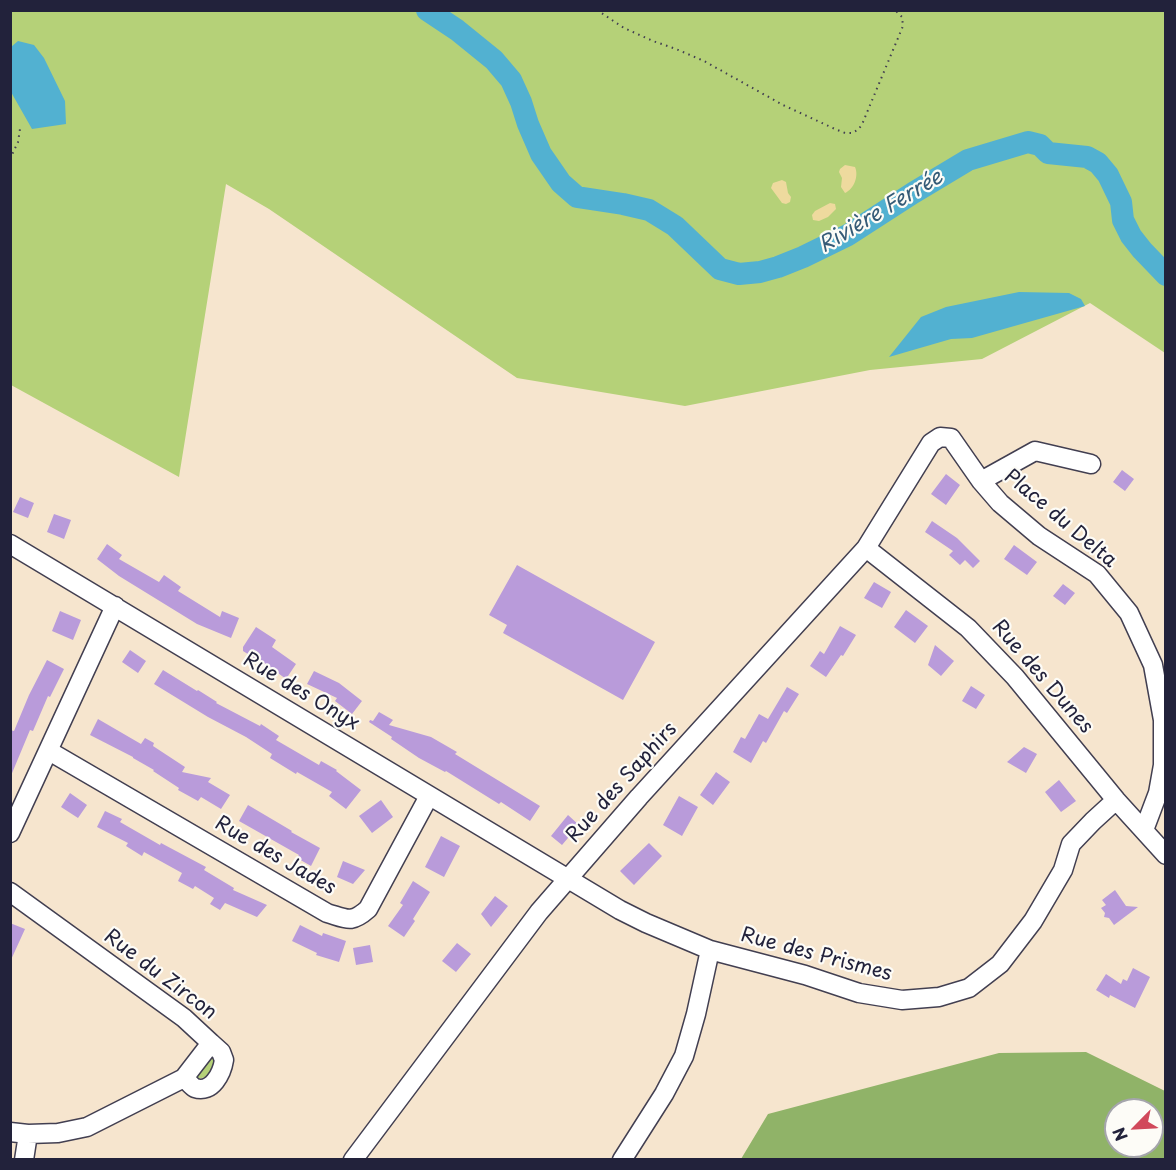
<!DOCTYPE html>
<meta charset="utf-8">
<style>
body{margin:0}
#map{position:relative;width:1176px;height:1170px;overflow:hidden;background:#f6e5ce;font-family:"Playpen Sans",sans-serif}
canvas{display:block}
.frame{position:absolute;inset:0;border:12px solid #22223b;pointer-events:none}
.north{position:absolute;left:1104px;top:1098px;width:60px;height:60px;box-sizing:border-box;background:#fdfcf7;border:2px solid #a5a5ac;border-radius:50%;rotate:246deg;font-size:16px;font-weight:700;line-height:24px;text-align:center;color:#22223b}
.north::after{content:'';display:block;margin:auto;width:21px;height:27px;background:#d1495b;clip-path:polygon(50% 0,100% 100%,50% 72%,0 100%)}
</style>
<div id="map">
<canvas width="1176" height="1170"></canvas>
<div class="frame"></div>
<div class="north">N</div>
</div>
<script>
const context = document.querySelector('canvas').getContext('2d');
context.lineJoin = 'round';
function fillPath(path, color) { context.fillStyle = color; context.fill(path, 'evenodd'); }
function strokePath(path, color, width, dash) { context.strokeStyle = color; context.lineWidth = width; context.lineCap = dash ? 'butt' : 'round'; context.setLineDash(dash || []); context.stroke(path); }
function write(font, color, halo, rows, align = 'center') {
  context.font = font + ' "Playpen Sans",sans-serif'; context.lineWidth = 4.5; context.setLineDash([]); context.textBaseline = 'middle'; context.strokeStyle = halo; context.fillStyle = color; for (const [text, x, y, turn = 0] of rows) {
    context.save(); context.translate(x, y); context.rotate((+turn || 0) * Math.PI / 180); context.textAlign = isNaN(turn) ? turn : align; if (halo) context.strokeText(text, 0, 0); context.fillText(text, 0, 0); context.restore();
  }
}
fillPath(new Path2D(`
 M10,11H1165V353L1090,303L982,359L870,370L685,406L517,378L269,209L226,184L179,477L11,385Z
 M210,1055L217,1057L211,1076L197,1079L192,1077Z`), '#b5d178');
fillPath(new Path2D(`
 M1086,1052L1165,1091V1159H741L768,1114L999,1053ZM1116,1110H1152V1146H1116Z`), '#90b368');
fillPath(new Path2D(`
 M845,165L855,167C859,176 854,189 845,193L841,187L842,178L839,172L840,169Z
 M782,180L786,182L788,193L791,197L790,202L786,204L782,203L771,188L773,183Z
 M830,203L835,204L836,209L828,217L819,221L813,220L812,215L815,211Z`), '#eeda9e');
fillPath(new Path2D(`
 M18,41L34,45L44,58L65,101L66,124L32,129L11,92V47Z
 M1019,292L1069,293L1081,299L1085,306L972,338L951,339L889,357L921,317L946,307Z`), '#52b1d1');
strokePath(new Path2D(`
 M427,10L457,30L494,60L511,80L521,102L528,124L541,154L561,183L577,197L623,204L649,210L675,226L720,269L739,274L760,272L778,267L803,257L848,235L913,193L968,160L1028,142L1040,145L1048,153L1087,157L1098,163L1108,175L1121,202L1123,220L1131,236L1142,250L1166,275`), '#52b1d1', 22);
fillPath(new Path2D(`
 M1122,470L1134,479L1125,491L1113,482Z
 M946,474L960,485L946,505L931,494Z
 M20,497L34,503L28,518L13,512Z
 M54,514L71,520L64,539L47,532Z
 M932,521L957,538L980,561L973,568L965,560L960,565L949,555L953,551L925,532Z
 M107,544L122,555L119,559L159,582L164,575L181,587L178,591L220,617L222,611L239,618L231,638L197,624L119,576L97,559Z
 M1014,545L1037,562L1027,575L1004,559Z
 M517,565L655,642L623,700L503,633L507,625L489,615Z
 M874,582L891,592L882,608L864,598Z
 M1063,584L1075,593L1065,605L1053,596Z
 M906,610L928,626L915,643L894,627Z
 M60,611L81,620L73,640L52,631Z
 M840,626L856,635L843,656L841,655L826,677L810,666L820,651L824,654Z
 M256,627L276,640L272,647L296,664L286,679L263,662L262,663L243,651V647Z
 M935,645L954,661L941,676L928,665Z
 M130,650L146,661L138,673L122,662Z
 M47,660L64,669L50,697L48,696L33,731L30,730L10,778V730L14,731L29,695Z
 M163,670L197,691L198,690L217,702L216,703L260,726L261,724L279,736L276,740L319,765L321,761L337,770L336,771L361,790L346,809L329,796L332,792L297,772L296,774L270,758L272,754L246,737L208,717L154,684Z
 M314,671L339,683L362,701L352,714L335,701L337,698L307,684Z
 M971,686L985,695L976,709L962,701Z
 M787,687L799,694L787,713L784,711L766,743L763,741L751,763L733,752L741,737L745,739L759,714L768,719Z
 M379,712L393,720L389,725L431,737L457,752L455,754L540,806L530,821L501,802L499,804L446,771L445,772L419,758L391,739L392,737L369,722L370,720L373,721Z
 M98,719L141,744L145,738L154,743L153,746L185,767L182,772L211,778L208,782L230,795L221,809L201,797L198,801L178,790L179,788L153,771L154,770L133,758V757L90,735Z
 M1024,747L1037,754L1026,773L1007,762Z
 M716,772L730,782L713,805L700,795Z
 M1059,780L1076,801L1061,812L1045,792Z
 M70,793L87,805L78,818L61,807Z
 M679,796L698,807L682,836L663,825Z
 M381,800L393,817L372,833L359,816Z
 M248,805L292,831L291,832L320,848L311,866L297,858L299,855L239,821Z
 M105,811L122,819L120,822L160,845L161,843L206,867L204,870L234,888L233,890L267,905L257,917L225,903L220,910L210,904L214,898L195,886L193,889L178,881L182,873L144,852L142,856L126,846L128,843L97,827Z
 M568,815L579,825L562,845L551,836Z
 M441,836L460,846L444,877L425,867Z
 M649,843L662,856L634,885L620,871Z
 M343,861L365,870L353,884L337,877Z
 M413,881L430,892L413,919L415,921L404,937L388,926L403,905L400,903Z
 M1115,890L1126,906L1138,907L1114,925L1109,918L1104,917L1105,913L1101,908L1106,905L1102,900Z
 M495,896L508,906L491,927L481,914Z
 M10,923L25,929L10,962Z
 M300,925L322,936L323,933L346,941L339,962L316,955L317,953L292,941Z
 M457,943L471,954L456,972L442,961Z
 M370,945L373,962L356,965L353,948Z
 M1133,968L1150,977L1135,1008L1110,995L1109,998L1096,990L1106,974L1121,984L1123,979L1127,981Z`), '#b99bda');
const minor = new Path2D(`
 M981,481L1035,451L1091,464
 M10,544L620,910L646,923L710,950L805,975L859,993L902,1000L939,997L969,988L1000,964L1033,921L1063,870L1071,844L1093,821L1116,800
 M866,548L968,628L1015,677L1116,800L1166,855
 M49,751L327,913C347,919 351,924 368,909L429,796
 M10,833L115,606
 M10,892L184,1018L211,1043L184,1078L87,1127L58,1133L28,1134L10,1132
 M184,1078C188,1081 191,1086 195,1088C212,1094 222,1073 224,1060L221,1052L211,1043
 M24,1160L28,1134
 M353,1160L539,912L639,797L866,548L931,443L940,437L951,438L981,481L1000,503L1039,536L1097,574L1129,613L1153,665L1163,720V765L1158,793L1144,830
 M622,1160L664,1094L684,1056L696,1014L710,950`);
strokePath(minor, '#423f51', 21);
strokePath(new Path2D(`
 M597,10L624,28L653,41L676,49L704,61L783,105L835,129L845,133H852L859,129L863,122L903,26L902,17L895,10
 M10,159L18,142L20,129`), '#423f51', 2, [1.5, 4.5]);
strokePath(minor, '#fff', 18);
write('20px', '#22223b', '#fdfcf7', [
 ["Place du Delta",1060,519,40],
 ["Rue des Dunes",1042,677,49],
 ["Rue des Onyx",301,692,31],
 ["Rue des Saphirs",622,783,-48],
 ["Rue des Jades",275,856,30],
 ["Rue des Prismes",816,955,15],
 ["Rue du Zircon",160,975,37]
]);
write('italic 21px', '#355b77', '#fdfcf7', [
 ["Rivière Ferrée",881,212,-31]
]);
</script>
